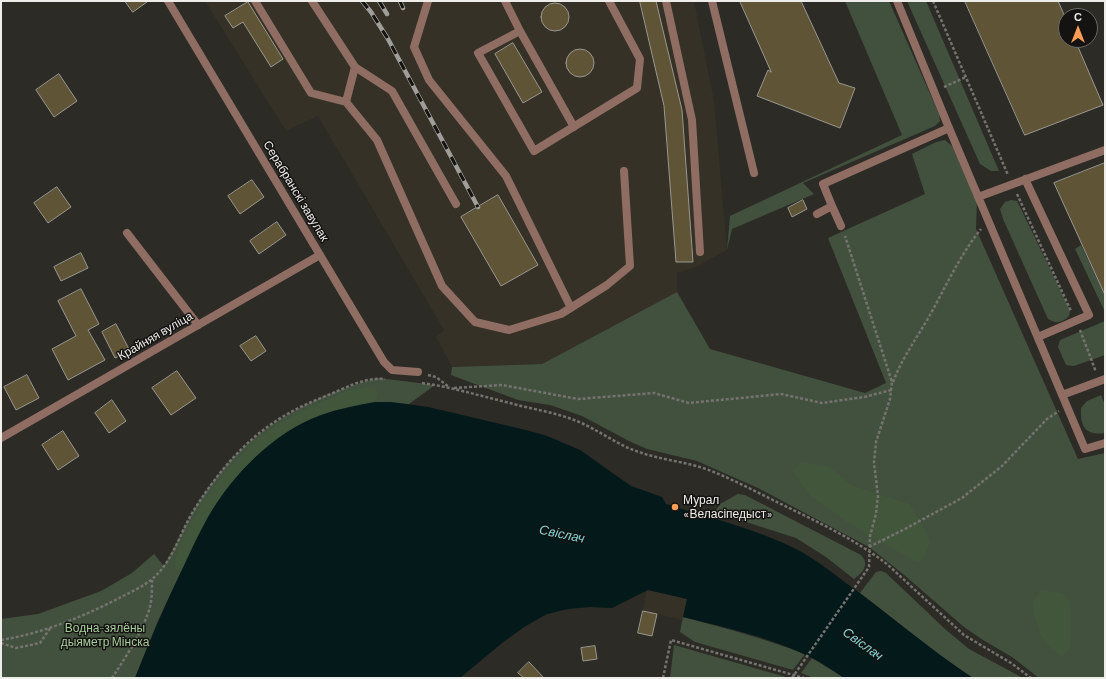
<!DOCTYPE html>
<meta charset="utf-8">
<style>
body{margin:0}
#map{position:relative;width:1106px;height:679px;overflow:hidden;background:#2c2b26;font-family:Barlow,sans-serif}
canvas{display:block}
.frame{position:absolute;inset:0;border:2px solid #efedea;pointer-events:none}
.north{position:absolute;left:1058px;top:8px;width:40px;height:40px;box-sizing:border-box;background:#141311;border:1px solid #6c6a68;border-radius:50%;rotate:0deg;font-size:11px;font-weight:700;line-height:16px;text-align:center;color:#efedea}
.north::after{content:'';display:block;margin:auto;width:14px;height:18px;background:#fd9c57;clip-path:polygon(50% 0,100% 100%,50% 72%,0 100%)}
</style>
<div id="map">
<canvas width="1106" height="679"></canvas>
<div class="frame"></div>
<div class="north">С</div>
</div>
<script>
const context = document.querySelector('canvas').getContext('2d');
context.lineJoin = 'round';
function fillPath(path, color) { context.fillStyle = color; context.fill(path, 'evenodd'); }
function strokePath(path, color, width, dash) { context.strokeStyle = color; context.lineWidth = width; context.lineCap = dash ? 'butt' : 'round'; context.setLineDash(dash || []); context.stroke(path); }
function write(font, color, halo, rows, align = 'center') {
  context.font = font + ' Barlow,sans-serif'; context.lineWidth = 3; context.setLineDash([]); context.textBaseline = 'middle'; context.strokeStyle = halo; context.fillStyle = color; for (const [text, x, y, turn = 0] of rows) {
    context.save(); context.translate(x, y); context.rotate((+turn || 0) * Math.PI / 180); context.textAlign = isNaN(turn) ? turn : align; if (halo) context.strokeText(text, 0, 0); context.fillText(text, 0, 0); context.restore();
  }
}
fillPath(new Path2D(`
 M205,1H694L714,101L727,250L696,267L677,273V292L542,364L452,367L436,337L444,330L318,116L286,131Z
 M647,590L688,599L683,620L643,611Z`), '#353126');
fillPath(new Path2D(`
 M845,1H889L939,114L940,121L935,126L803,183L814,194L732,229L727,250L730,216L902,135Z
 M907,1H926L999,171H991L980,164Z
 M945,140L953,147L977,200L976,229L1078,459L1105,453V678H1039L1012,657L983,640L964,627L903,574L869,547L758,488L697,461L647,449L629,441L582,416L550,405L518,400L451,375L452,367L542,364L677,292L710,349L865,393L886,383L828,238L925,194L912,154L936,142Z
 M1011,200L1017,201L1020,207L1068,306L1070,311L1069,316C1062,323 1056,324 1048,319L1003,219L1000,209L1005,202Z
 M1081,245L1105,295V312L1075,249Z
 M1105,321V355L1074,366L1066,365L1058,347L1060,340Z
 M379,378L435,385L409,404L375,402L197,537L157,623L135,678H1V619L38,614L101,591L132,573L154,554L164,566C178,542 188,517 204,494C236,447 275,417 327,395C345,388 361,382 379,378Z
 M1101,395L1105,405V433C1085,436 1080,426 1081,408L1087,401Z
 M738,494L745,495L861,555C870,564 863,573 854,579L826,557L796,538L715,512L720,504Z
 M881,571L886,573L945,629L969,649L1023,678H973L944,659L860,593L876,572Z
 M683,617C725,628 765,639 805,654L793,670L695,642L680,632Z
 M674,645L786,677L784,678H670Z
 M812,658L844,678H814L801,673Z`), '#42513e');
fillPath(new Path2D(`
 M369,387L376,388L378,395L375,402C356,405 338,409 321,415C274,433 236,473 210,515C198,533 190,553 181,572L175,568V559L185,534L202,503L225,472L259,437L277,425L304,410L347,391Z
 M802,462L830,467L851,485L909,504L920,520L930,542L922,560L917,562L870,536L846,521L811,496L793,471Z
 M1041,590L1062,593L1069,601L1071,618L1070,648L1062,657L1051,649L1040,634L1034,612L1033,602Z`), '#42563b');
fillPath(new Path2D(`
 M375,402H391L428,407L526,430L547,436L580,450L631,486L662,497L666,504C711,518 757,529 798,550C815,559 831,572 846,583C889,614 929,649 973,678H844C798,643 739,631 683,617L687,599L648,590L612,608L590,607L568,609L547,614L524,627L502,643L460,678H135C149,642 164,607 181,572C190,553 198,535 208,517C233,474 274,432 321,415C338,409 357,405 375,402Z`), '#03191a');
const building = new Path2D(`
 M125,1H146L147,2L133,12Z
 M640,1H656L682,110L693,262H676L664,106Z
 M740,1H801L839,83L855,88L840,128L757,96L768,70L771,72Z
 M965,1H1058L1066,19V40H1075L1103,105L1025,135Z
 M248,2L283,59L271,67L243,22L233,28L225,16Z
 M541 17a14 14 0 1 1 28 0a14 14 0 1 1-28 0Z
 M513,43L542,92L523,103L495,54Z
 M566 63a14 14 0 1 1 28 0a14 14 0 1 1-28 0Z
 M59,74L77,101L54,117L36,90Z
 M1105,163V295L1054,183Z
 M252,180L264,197L240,214L228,196Z
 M57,187L71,207L48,223L34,203Z
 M498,195L538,265L501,286L461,217Z
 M803,200L807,209L792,217L788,208Z
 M277,222L286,235L259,254L250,241Z
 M81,253L88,268L61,281L54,267Z
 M81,289L99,324L88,330L105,360L68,380L52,349L76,336L58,301Z
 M116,324L130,351L115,358L102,332Z
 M256,336L266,351L251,361L240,346Z
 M177,371L196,398L171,415L152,388Z
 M27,375L39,398L16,410L4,387Z
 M112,400L126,421L109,433L95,413Z
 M63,431L79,456L58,470L42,445Z
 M643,611L657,614L652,636L638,633Z
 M595,646L597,659L583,661L581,648Z
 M529,662L544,678H524L518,673Z`);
fillPath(building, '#5f5435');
strokePath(building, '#999791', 1);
strokePath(new Path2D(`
 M933,1L1008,175
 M944,87L966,77
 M1017,194L1071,311
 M1080,330L1096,372
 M428,375L436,377L449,387
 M893,382C902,358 917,338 930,315C946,286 960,255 981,229
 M422,383C452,387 480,396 510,403C531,409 554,412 574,420C598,429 618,446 642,453C663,460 686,462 706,469C733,479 758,493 783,505C818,522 858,541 888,565L964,635L1011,663L1031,678
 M454,388L502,385L578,399L654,393L689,403L781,394L822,403L864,397L891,390
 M869,547L903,530L962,498L1002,466L1047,419L1059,411
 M1,640C44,633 85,616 123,596C133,591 144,586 152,579C173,562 180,532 194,510C216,475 242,443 276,421C294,409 313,401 333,393C349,386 367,377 385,379
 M1,643L16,648L40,643L51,627
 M112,678C125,658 140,636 148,613C152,603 152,591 152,580
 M663,678L671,640L804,678
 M792,678L869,567L870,536L876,514L878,496L874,463L876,442L890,399L892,382L845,236`), '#75736f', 2.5, [3, 2]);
strokePath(new Path2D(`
 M255,1L311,93L346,102
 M312,1L355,67L346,102L377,140L442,286L475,322L509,330L561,314L607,285L630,266L624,171
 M428,1L414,47L429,80L506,176L571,308
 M505,1L520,31L478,53L534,151L637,88L640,59L609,1
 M666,1L692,120L700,252
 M712,1L754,173
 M520,31L574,127
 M355,67L392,91L456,204
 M1025,179L1089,315L1038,337
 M978,197L1105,150
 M832,206L841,226
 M817,214L832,206L823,184L949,128L1085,449L1105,443
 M127,233L198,325
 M1062,395L1105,379`), '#906d62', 8);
strokePath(new Path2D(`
 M168,1L384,362L392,370L418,372
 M897,1L949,128
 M1,438L320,255`), '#906d62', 8);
const rail = new Path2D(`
 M362,1L371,12L388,39L478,207
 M379,1L387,14
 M400,1L403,8`);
strokePath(rail, '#a09e9a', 4.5);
strokePath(rail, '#141311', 3, [9]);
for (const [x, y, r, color] of [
 [675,507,4,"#fd9c57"]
]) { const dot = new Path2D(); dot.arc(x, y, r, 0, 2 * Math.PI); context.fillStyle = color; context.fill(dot); strokePath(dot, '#141311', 1.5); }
write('12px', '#efedea', '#141311', [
 ["Серабранскі завулак",296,191,59],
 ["Крайняя вуліца",155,336,-30]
]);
write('12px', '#efedea', '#141311', [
 ["Мурал",683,500],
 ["«Веласіпедыст»",683,514]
], 'left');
write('12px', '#a7cd9b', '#141311', [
 ["Водна-зялёны",105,628],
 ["дыяметр Мінска",105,642]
]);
write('italic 13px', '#83d3d5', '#141311', [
 ["Свіслач",562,534,12],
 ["Свіслач",863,644,36]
]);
</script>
